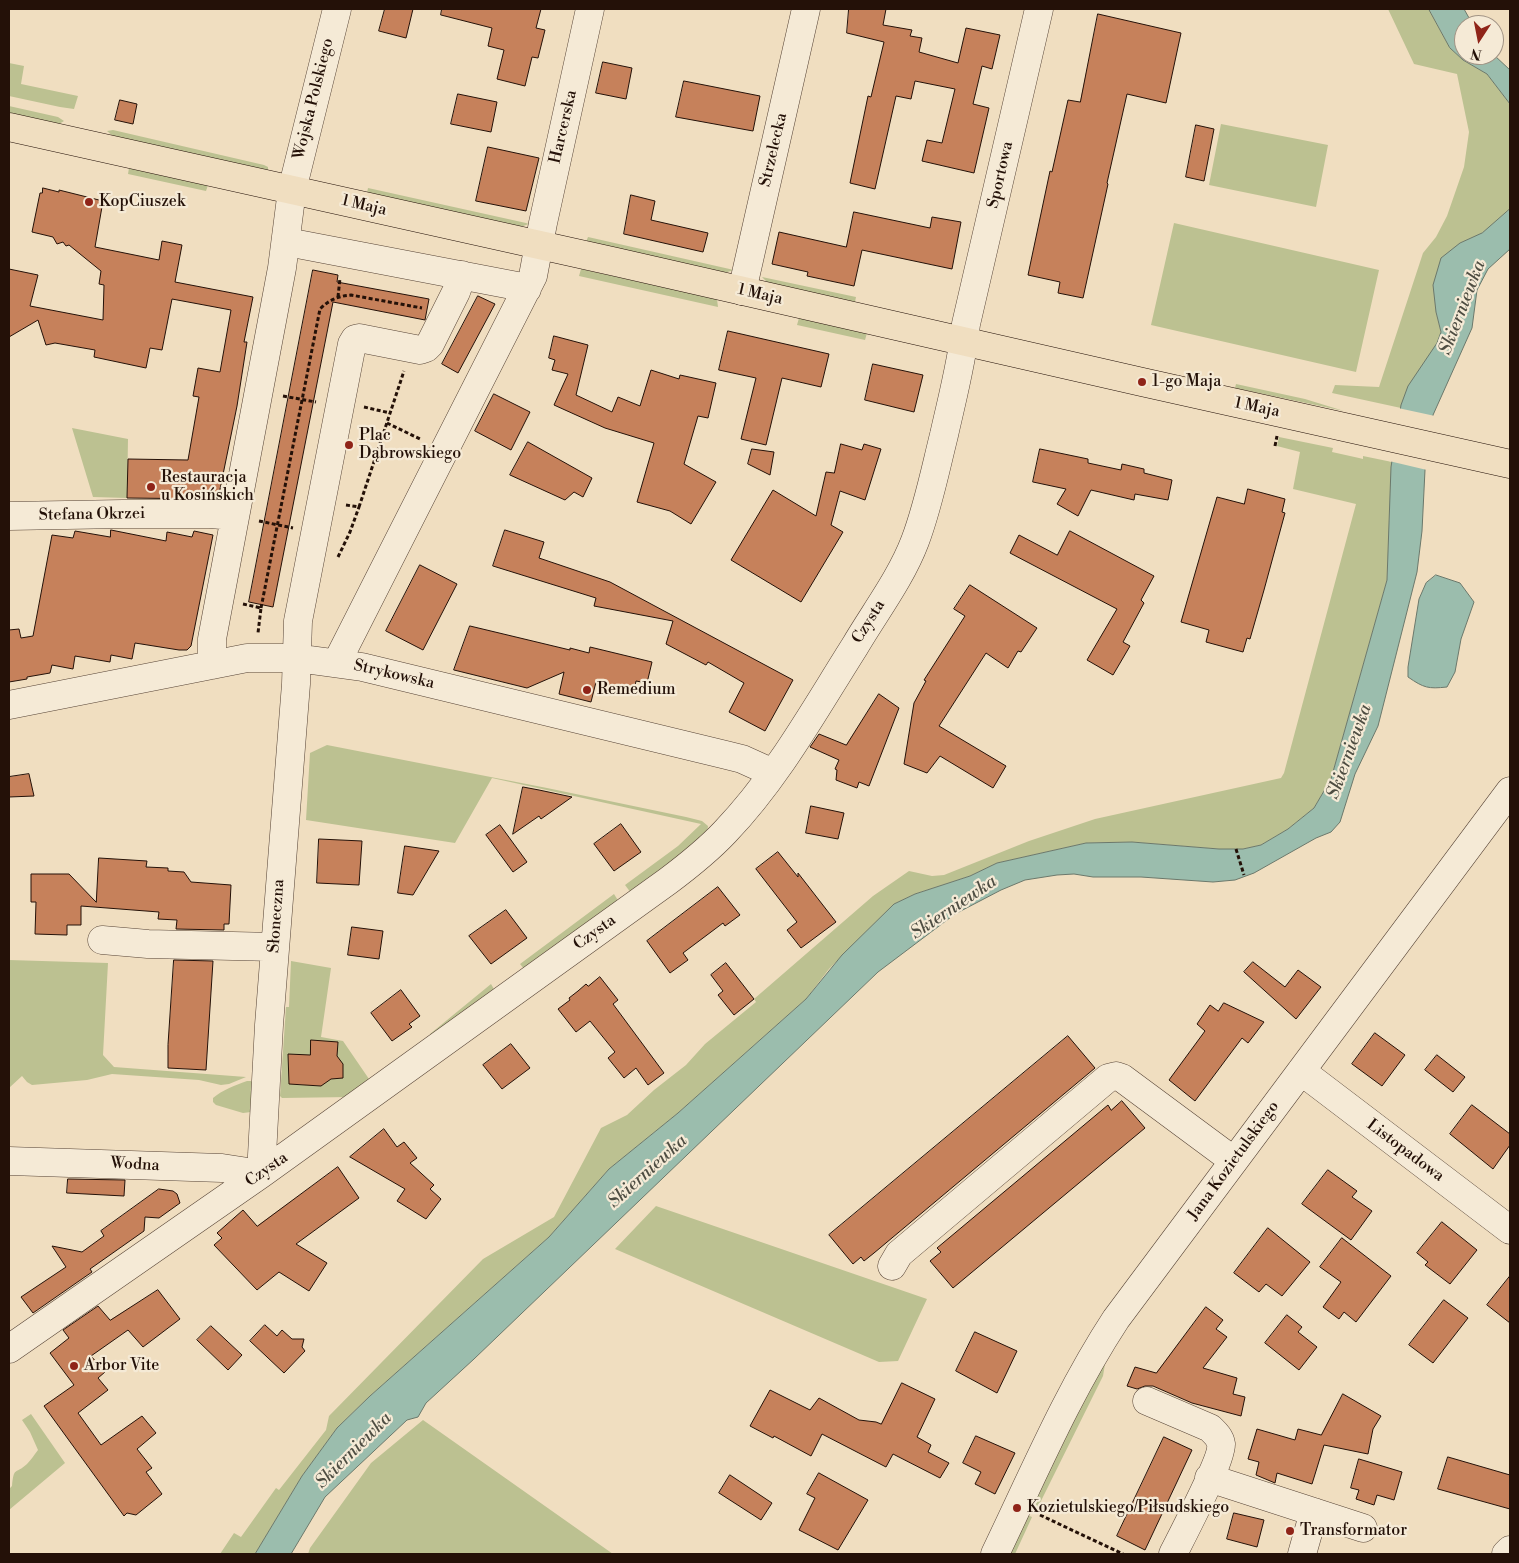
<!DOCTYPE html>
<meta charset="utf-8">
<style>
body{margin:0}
#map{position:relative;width:1519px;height:1563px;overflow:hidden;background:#f0dec0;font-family:"Libre Bodoni",serif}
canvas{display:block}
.frame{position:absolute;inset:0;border:10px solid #241108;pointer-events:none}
.north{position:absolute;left:1454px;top:15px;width:50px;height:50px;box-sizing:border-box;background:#f5ead6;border:1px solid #a19384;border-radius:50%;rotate:191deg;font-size:14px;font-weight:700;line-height:20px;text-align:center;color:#241108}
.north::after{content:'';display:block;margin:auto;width:18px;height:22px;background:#8f2418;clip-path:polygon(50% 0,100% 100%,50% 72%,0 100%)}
</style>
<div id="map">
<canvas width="1519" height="1563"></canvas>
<div class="frame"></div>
<div class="north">N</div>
</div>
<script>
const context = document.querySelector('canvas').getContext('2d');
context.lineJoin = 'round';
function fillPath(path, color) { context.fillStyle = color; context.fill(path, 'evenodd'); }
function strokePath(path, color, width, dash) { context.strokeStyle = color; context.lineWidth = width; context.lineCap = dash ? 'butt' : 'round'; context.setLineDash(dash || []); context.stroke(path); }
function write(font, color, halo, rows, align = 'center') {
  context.font = font + ' "Libre Bodoni",serif'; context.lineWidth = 4.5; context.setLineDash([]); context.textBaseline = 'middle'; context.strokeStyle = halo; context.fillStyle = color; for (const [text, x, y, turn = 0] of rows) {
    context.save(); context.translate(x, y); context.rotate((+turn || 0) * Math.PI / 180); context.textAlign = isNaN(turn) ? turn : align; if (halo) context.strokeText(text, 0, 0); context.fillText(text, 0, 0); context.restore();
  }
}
fillPath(new Path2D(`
 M1388,9H1429L1450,48L1463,60L1487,74L1510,104V209L1482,234L1460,243L1436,312L1441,332L1437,343L1401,408L1332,393L1335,385L1379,387L1423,253L1436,237L1447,216L1464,167L1469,132L1457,74L1414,64Z
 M9,63L24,66L21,84L78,96L74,109L60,107L9,96Z
 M9,106L58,117L64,121L59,124L9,114Z
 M1221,124L1328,145L1316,207L1209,185Z
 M113,130L264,165L268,167V171L114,137L107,131Z
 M129,168L208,185L206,191L128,174Z
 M368,188L526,223L529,224L520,227L367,193Z
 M1174,223L1379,270L1356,372L1151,325Z
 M588,237L734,270L724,273L586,242Z
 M581,269L717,299L718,307L579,276Z
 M762,277L856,297L855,302L768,283Z
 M799,318L867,333L865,340L797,325Z
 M1236,384L1305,399L1344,411L1235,388Z
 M72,428L128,439L127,498L93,497Z
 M1279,437L1333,448L1332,452L1359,458L1363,459V456L1392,462L1387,580L1331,779L1314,808L1288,829L1261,845L1243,849H1219L1132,842L1086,843L997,863L970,876L915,894L894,904L829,969L806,999L678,1113L609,1169L549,1237L370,1396L337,1428L302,1476L255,1554H220L234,1533L241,1537L276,1488L279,1490L326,1430L329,1416L483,1259L554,1217L601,1128L627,1115L654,1090L686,1065L705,1044L756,1002L754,999L873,896L909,871L932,876L944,875L1029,841L1095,819L1281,778L1284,773L1356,504L1293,489L1300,452L1277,446Z
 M327,745L547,788L686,817L702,821L708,826L707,833L631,893L625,885L678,846L701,824L492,778L455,843L306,820L310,753Z
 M614,894L619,902L525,970L520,964Z
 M9,960L108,963L103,1055L114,1067L246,1077L229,1084L221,1085L199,1080L112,1074L87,1080L32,1085L27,1082L22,1076L9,1088Z
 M291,961L331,968L321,1037L343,1041L369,1079L350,1097L282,1098L280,1096L286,1007H289ZM288,1055H289L321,1086L289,1084Z
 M491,984L495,991L433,1038L430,1034Z
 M247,1081H251L254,1085L251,1112L243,1113L216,1105L213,1102V1098C222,1090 236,1085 247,1081Z
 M656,1206L927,1299L898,1361L879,1362L615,1249Z
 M1106,1358L1103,1376L1038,1507L1032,1504L1089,1386Z
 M31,1414L65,1463L9,1510V1489L12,1486C14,1466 15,1475 27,1464C31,1460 34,1455 38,1450L30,1432L22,1420Z
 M423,1420L613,1554H614H308L310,1548L371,1463Z
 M1027,1515L1032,1517L1015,1554H1008Z`), '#bcc191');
const water = new Path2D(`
 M1429,9H1464L1473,25H1464V55H1494L1510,70V104L1487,74L1463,60L1450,48Z
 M1510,209V249L1488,269L1477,290L1472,328L1433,415L1425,470L1422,531L1417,572L1378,726L1355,774L1340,822L1331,832L1316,838L1254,873L1235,880L1213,882L1141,877H1093L1074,874L1057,875L1025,880L1001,890L955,914L878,972L474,1359L426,1403L418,1417L407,1420L325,1497L291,1554H255L302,1476L337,1428L370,1396L549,1237L609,1169L678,1113L806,999L842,955L894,904L915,894L970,876L997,863L1086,843L1132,842L1219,849H1243L1261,845L1288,829L1314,808L1331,779L1387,580L1391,467L1401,405L1408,386L1437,343L1441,332L1436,312L1433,285L1441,258L1460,243L1482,233Z
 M1436,575L1460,583L1474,602L1461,639L1455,672L1447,687C1428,689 1424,688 1408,677V667L1419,599L1426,583Z`);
fillPath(water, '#9bbdad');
strokePath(water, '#6b786b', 1);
fillPath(new Path2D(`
 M1398,408L1435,416L1427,470L1389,461Z`), '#f0dec0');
const building = new Path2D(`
 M385,9H413L406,38L379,31Z
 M442,9H541L536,28L545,30L538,58L532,57L525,86L497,79L504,50L488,46L492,28L441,15Z
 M849,9H886L883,25L912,30L910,36L922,38L919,52L958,63L966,28L1000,35L992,69L982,66L973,104L989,108L974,173L922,161L927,140L942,143L955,89L915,81L911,99L896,96L875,189L850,183L868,96L871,97L884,42L847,33Z
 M1098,14L1181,33L1166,103L1127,94L1107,183L1108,184L1083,298L1058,293L1060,282L1028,275L1050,171L1052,172L1068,100L1080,102Z
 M603,62L632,68L626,99L596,93Z
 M684,81L760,96L753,131L676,117Z
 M458,94L497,102L491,132L451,124Z
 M120,100L137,104L133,124L115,120Z
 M1196,125L1214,129L1204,181L1186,177Z
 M488,147L539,158L526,211L476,201Z
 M43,188L59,192V190L103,201L95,247L159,260L162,241L182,245L175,282L253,297L244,342H247L237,406L218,499L127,498L128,459L188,460L199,397L193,396L198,368L220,372L231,310L172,299L162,350L150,348L146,368L94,357L95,350L55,343L46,345L38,320L9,337V269L38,275L30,306L103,320L104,285L99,284L101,271L69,245L66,246L63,242L57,244L53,237L32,232L40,193H42Z
 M631,195L655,201L651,220L708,233L703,252L624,234Z
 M854,212L930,228L932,217L961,222L952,269L862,250L854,286L807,276L808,272L772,264L779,232L846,247Z
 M313,270L338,275L337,282L429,299L425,320L333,302L273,607L249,602Z
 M478,296L495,304L458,373L442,364Z
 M728,331L829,354L821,387L782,378L766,445L741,439L756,378L719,370Z
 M554,336L588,345L576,395L612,412L618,397L640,406L651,370L679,379L680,375L716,383L708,418L698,416L684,464L716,482L691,524L670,511L637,502L654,443L605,428L554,405L568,374L552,370L555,360L549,358Z
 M873,364L923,375L914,412L865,400Z
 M494,394L530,412L511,450L475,431Z
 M528,442L592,478L583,497L574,492L565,500L510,475Z
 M841,444L862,450L864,444L881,449L865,500L840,491L831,525L843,532L801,602L731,560L773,490L816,516L826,472L834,473Z
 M752,449L774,452L770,475L748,464Z
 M1040,449L1088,459V463L1121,470L1122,464L1144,469V473L1172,480L1168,500L1135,494L1134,500L1091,490L1078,516L1057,504L1066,489L1033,482Z
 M1248,489L1285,499L1282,512L1285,513L1264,590L1250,639L1247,638L1243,652L1206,642L1209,630L1181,622L1217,497L1244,504Z
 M111,530L166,541L167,532L192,537L194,531L213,535L191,646L187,650H179L135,643L132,659L111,655L110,662L75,656L73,669L52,665L50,673L27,677V679L9,682V630L19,629L21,638L33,636L52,535L73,538L75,531L110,537Z
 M505,530L544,542L539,558L610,582L793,680L765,731L729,712L744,683L708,662L706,665L666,644L673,621L594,606L596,598L493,566Z
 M1070,531L1154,576L1141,600L1144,603L1123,642L1130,646L1113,675L1087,660L1117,609L1010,553L1019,535L1057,555Z
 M420,565L457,584L423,650L386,631Z
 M970,585L1037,628L1021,652L1018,651L1008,668L986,653L939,726L1006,766L993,788L940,756L927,773L904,764L914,703L926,681L924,680L965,616L954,609Z
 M470,626L570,650V648L589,653L590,647L652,662L647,683L636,681L634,691L596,682L591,702L559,694L564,672L527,688L454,670Z
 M879,694L899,708L869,786L859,782L857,788L836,780L837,770L835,769L839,760L810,747L819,734L846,745Z
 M29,774L34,796L9,797V777Z
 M523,787L539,790L572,797L541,819L539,816L513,834Z
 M811,806L844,813L838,839L806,833Z
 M621,824L641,852L614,871L594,844Z
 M500,825L527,862L513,872L486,835Z
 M319,839L362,841L359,885L317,883Z
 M405,846L439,851L413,895L398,893Z
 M778,852L798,877V873L836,922L801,948L787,930L797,922L756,869Z
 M99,858L147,861L146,867L168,868V871L184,872L191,882L231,885L229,924H224V930L176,929L177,920L158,919L159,912L81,906V925H67V935L35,934L36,902H31V874H69L96,902Z
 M718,887L740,915L725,926L723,923L683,953L688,960L670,973L647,941Z
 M506,910L527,938L491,964L469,936Z
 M352,927L383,931L379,959L348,955Z
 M174,960L213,961L206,1070L168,1068V1045Z
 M1253,962L1285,987L1298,970L1321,987L1296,1019L1244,972Z
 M726,963L754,999L734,1015L718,995L723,991L711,975Z
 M600,977L618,1000L613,1004L664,1073L648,1085L636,1068L624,1078L608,1058L615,1052L590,1021L576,1032L558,1009L570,1000L569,998L578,991L586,984L588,986Z
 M401,990L420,1016L409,1024L412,1027L392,1041L371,1013Z
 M1224,1003L1264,1022L1248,1043L1242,1038L1195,1101L1169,1080L1205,1031L1197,1024L1210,1005L1218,1011Z
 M1375,1033L1405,1055L1382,1086L1352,1064Z
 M1068,1036L1095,1068L874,1253L864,1261L861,1257L853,1264L829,1235Z
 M311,1040L338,1042L337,1056L343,1064V1078L331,1079L321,1086L289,1084L288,1054L310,1055Z
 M511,1044L530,1068L502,1089L483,1065Z
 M1437,1055L1465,1077L1453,1092L1425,1070Z
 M1122,1101L1145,1128L953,1288L930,1261L941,1252L937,1248L1108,1105L1111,1110Z
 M1472,1105L1510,1134V1145L1493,1169L1450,1134Z
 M384,1129L397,1147L404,1142L417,1158L410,1163L434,1185L430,1189L441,1199L426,1219L397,1201L405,1189L350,1157Z
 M338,1167L359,1198L296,1244L327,1263L309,1291L279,1272L257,1290L214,1245L222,1238L217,1233L243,1210L257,1226Z
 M1328,1170L1357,1191L1352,1197L1372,1211L1351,1240L1302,1204Z
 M68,1179L125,1180L124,1196L67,1193Z
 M159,1189L173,1191L177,1194L180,1203L159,1218L145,1217L144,1231L90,1269L92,1272L33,1313L21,1297L66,1267L52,1246L82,1252L104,1236L101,1231Z
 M1442,1222L1477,1250L1450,1284L1425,1265L1428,1262L1417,1253Z
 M1268,1228L1310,1262L1282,1296L1266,1284L1259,1292L1234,1273Z
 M1342,1238L1391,1276L1356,1322L1344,1312L1339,1319L1323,1307L1341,1282L1320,1267Z
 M1510,1276V1323L1487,1305Z
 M158,1290L180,1319L143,1347L128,1330L91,1356L105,1372L98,1378L108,1390L78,1413L101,1445L142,1416L156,1433L137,1449L152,1468L146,1472L162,1494L136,1515L127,1513L124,1516L44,1406L74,1385L50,1353L69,1338L63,1330L98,1306L110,1320Z
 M1444,1300L1468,1318L1433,1363L1409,1345Z
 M1206,1307L1223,1320L1216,1329L1227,1337L1203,1368L1237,1378L1233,1394L1245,1397L1241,1416L1192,1403L1153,1386H1145L1137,1389L1127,1386L1135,1367L1156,1373Z
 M1287,1315L1302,1327L1298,1332L1317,1347L1299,1370L1265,1343Z
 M265,1325L277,1336L282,1330L292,1339H304L302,1347L305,1351L284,1373L250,1341Z
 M211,1326L242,1355L228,1370L197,1340Z
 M975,1332L1017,1351L997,1393L956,1371Z
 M902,1383L935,1399L917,1437L931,1445L928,1452L949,1463L940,1478L893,1454L886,1467L822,1434L811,1456L774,1436L773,1438L750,1426L770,1390L810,1410L819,1398L859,1420L876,1422L881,1424Z
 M1343,1394L1381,1416L1373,1429L1368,1454L1324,1445L1312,1484L1277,1473L1275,1483L1256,1475L1259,1462L1248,1459L1257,1429L1295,1440L1298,1429L1321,1435Z
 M976,1436L1015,1453L995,1494L975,1484L981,1472L963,1463Z
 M1164,1437L1192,1450L1145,1550L1117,1536Z
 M1448,1457L1510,1475V1509L1438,1489Z
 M1359,1459L1402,1472L1394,1500L1377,1495L1374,1505L1356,1499L1359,1490L1351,1488Z
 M819,1473L868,1500L838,1550L799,1530L815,1498L807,1494Z
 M730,1475L772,1503L761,1520L719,1493Z
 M1234,1513L1264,1520L1257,1547L1227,1539Z`);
fillPath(building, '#c6815b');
strokePath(building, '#241108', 1);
const minor = new Path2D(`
 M287,242L517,286L527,289
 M742,291L806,9
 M9,516L123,514H210L235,516
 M337,662L533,276L543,223L590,9
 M212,665V639L282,268L292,190L337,9
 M9,705L247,658H296L362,667L726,755L742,759L773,773
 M102,940L148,944L275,947
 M1301,1071L1510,1230
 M9,1161L222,1168L261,1174L269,1025L296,684L298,621L352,344L355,339L359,338L420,350L426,348L430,344L456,292L462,275
 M892,1266L899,1254L1108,1078L1116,1076L1122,1078L1234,1161
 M9,1349L261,1174L668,881C688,866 708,850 725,832C777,778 815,709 855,646C875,612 901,578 915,541C928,507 935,471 944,435C952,399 962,362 966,324L1039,9
 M1147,1401L1210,1428C1215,1433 1220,1437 1221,1444C1223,1458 1182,1536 1173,1554
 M1209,1478L1363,1528
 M995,1554C1033,1475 1068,1392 1116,1319L1510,791
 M1302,1554L1314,1512
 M1506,1554L1510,1550`);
const major = new Path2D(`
 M9,127L616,262L1142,382L1510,464`);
strokePath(minor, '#574436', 29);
strokePath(major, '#241108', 29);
strokePath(new Path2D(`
 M338,297L340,278
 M283,396L316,402
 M364,407L390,413
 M387,423L422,440
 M1275,446L1277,436
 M346,505L359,507L404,371
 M259,521L293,528
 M338,557L350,532L359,507
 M243,604L261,608L258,633
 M261,608L320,309C329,300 338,296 351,295L422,308
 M1236,849L1244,875
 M1040,1515L1123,1554`), '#241108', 3, [4, 2.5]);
strokePath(minor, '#f5ead6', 28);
strokePath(major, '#f0dec0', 28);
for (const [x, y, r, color] of [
 [89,202,5,"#8f2418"],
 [1142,382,5,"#8f2418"],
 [349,445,5,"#8f2418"],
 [151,487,5,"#8f2418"],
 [587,690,5,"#8f2418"],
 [74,1366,5,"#8f2418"],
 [1017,1508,5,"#8f2418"],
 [1290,1531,5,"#8f2418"]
]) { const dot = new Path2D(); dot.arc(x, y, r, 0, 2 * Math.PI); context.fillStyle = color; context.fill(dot); strokePath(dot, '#f5ead6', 2); }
write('16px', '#241108', '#f5ead6', [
 ["Wojska Polskiego",314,99,-76],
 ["Harcerska",564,127,-77],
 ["Strzelecka",774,150,-77],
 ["Sportowa",1001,175,-77],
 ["1 Maja",364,206,13],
 ["1 Maja",760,295,13],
 ["1 Maja",1257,408,12],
 ["Stefana Okrzei",92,515,-1],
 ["Czysta",869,622,-58],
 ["Strykowska",394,675,13],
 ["Słoneczna",277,916,-86],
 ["Czysta",595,933,-36],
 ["Listopadowa",1405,1151,37],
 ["Jana Kozietulskiego",1234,1161,-54],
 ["Wodna",135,1165,3],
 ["Czysta",267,1170,-35]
]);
write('16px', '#241108', '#f5ead6', [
 ["KopCiuszek",99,202],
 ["1-go Maja",1152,382],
 ["Plac",359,436],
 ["Dąbrowskiego",359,454],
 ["Restauracja",161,478],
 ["u Kosińskich",161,496],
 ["Remedium",597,690],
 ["Arbor Vite",84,1366],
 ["Kozietulskiego/Piłsudskiego",1027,1508],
 ["Transformator",1300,1531]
], 'left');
write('italic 18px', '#4e4d42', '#f5ead6', [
 ["Skierniewka",1463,308,-69],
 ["Skierniewka",1350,752,-70],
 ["Skierniewka",954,908,-34],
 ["Skierniewka",648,1172,-42],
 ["Skierniewka",354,1451,-45]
]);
</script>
